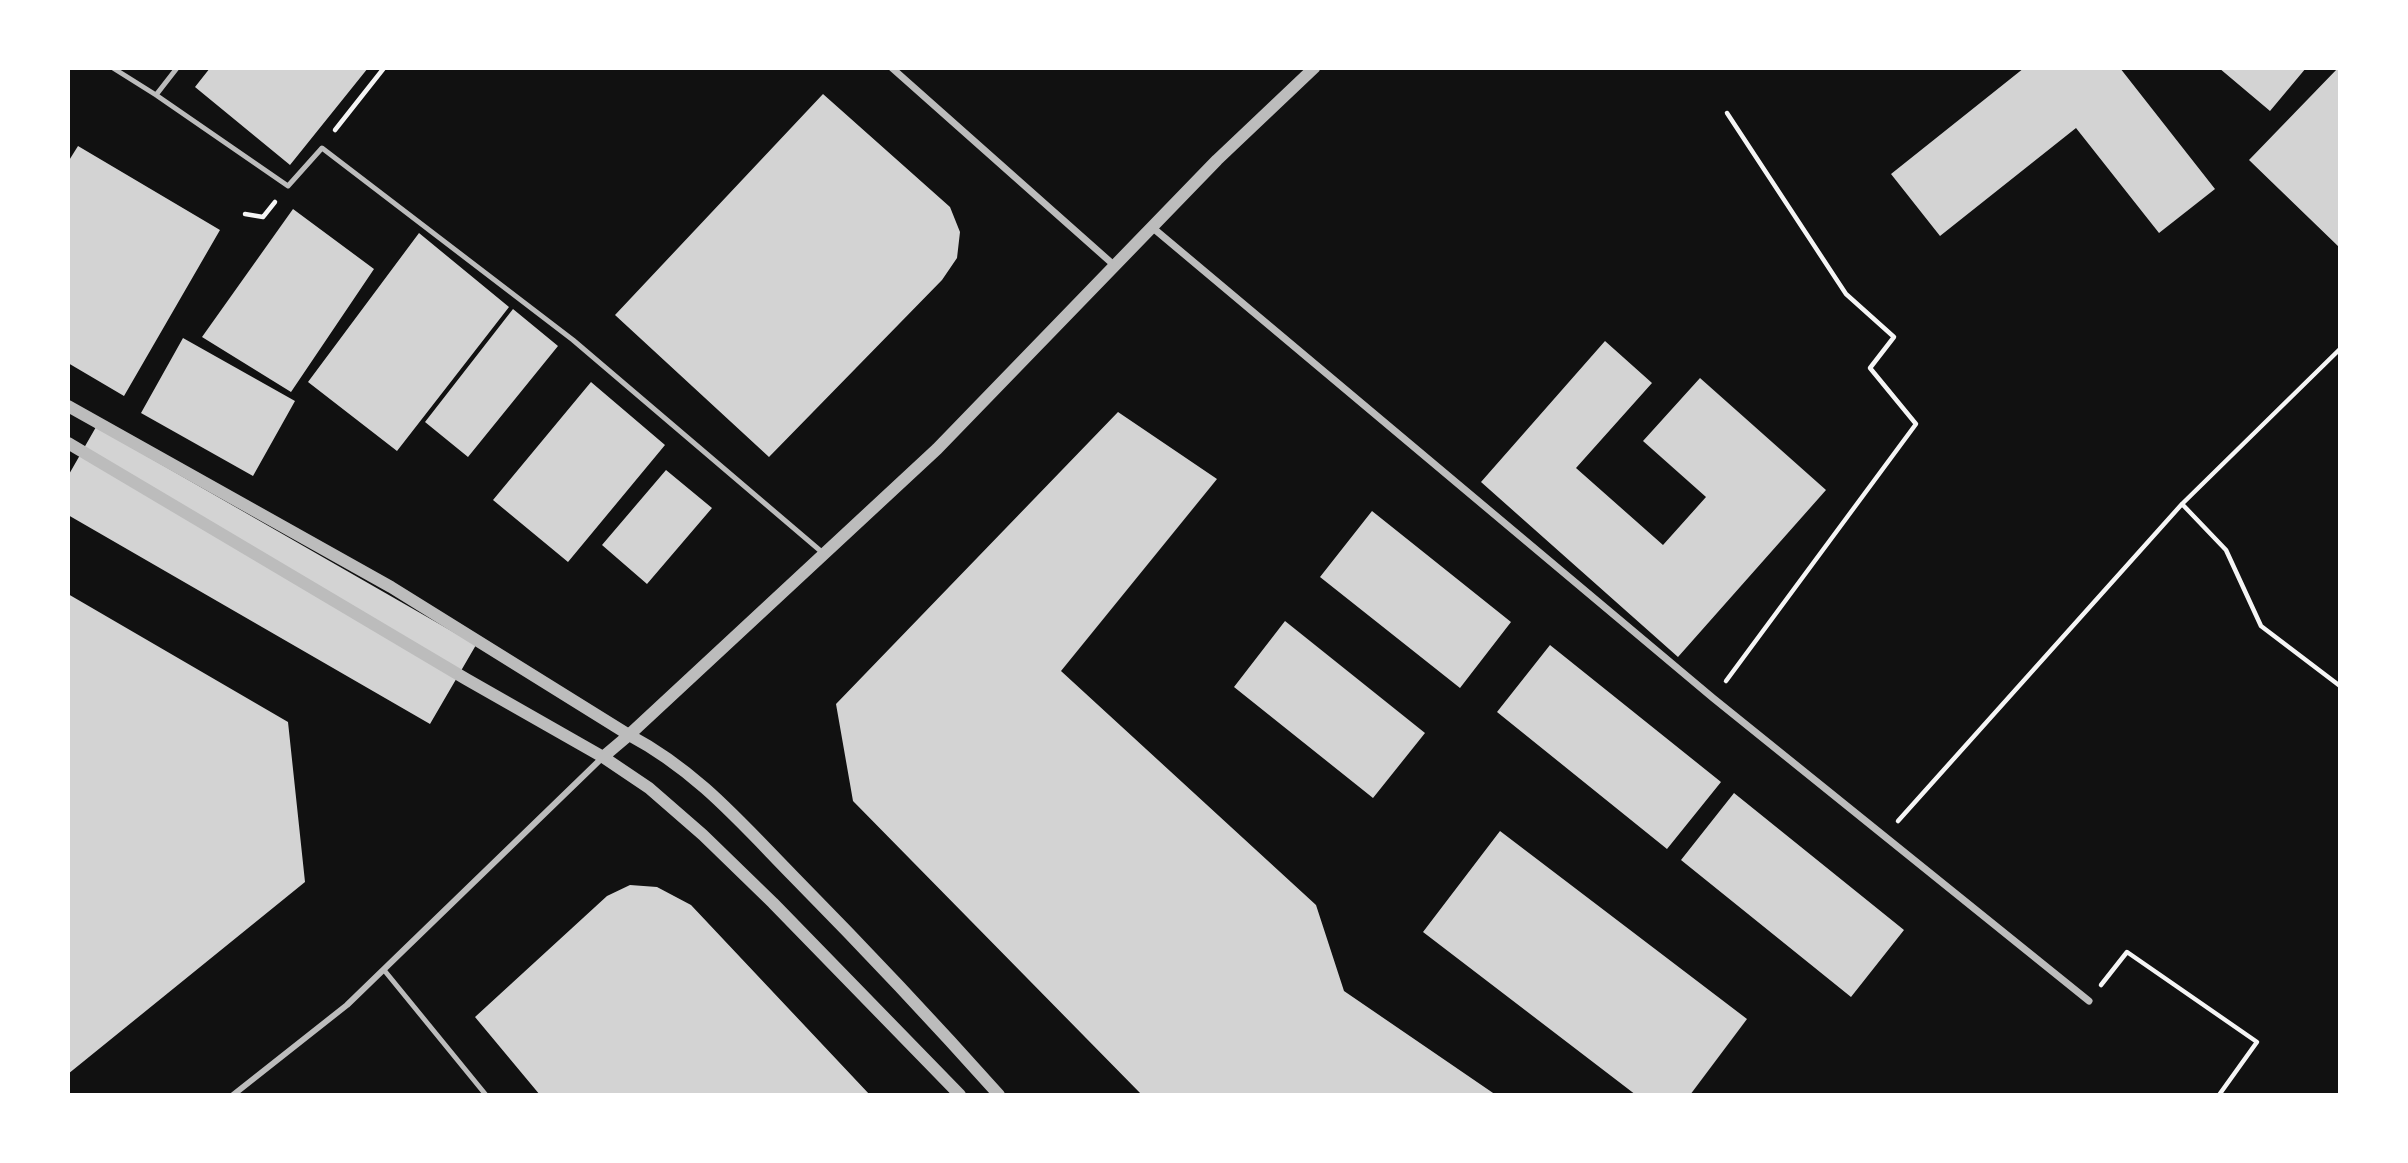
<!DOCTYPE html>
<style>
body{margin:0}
#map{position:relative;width:2408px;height:1163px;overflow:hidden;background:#111;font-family:Bitter,serif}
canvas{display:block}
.frame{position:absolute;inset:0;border:70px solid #fff;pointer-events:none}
</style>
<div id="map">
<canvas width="2408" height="1163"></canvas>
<div class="frame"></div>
</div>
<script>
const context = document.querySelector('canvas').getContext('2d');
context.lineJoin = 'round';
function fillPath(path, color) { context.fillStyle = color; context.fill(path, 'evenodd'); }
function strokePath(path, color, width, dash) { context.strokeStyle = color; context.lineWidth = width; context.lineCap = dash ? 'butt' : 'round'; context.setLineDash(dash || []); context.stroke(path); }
fillPath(new Path2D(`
 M210,68H368L290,165L195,87Z
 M2024,68H2120L2215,189L2159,233L2076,128L1940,236L1891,174Z
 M2219,68H2306L2270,111Z
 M2338,68H2340V248L2249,160Z
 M823,94L950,207L960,232L957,258L942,280L769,457L615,315Z
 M78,146L220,230L124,396L68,363V162Z
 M293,209L374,269L291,392L202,337Z
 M419,233L509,307L397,451L308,382Z
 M513,309L558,346L468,457L425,422Z
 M183,338L295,401L253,476L141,413Z
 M1605,341L1652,383L1576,468L1663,545L1706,497L1643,441L1700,378L1826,490L1678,657L1481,482Z
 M591,382L665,445L568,562L493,500Z
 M1118,412L1217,479L1061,671L1316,905L1344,991L1496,1095H1142L853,801L836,704Z
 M96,427L476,645L430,724L68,515V476Z
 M666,470L712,508L647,584L602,545Z
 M1372,511L1511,622L1460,688L1320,577Z
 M68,594L288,722L305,882L68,1074Z
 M1285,621L1425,733L1373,798L1234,687Z
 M1550,645L1721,782L1667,849L1497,712Z
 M1734,793L1904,930L1851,997L1681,860Z
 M1500,831L1747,1019L1690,1095H1636L1423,932Z
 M630,885L657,887L691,905L870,1095H540L475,1017L607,896Z`), '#d3d3d3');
strokePath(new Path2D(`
 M335,130L384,68
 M245,214L263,217L275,202
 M2182,504L2226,550L2261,626L2340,686
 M1726,681L1916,424L1870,368L1894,337L1846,294L1727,113
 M1898,821L2182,504L2340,349
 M2101,985L2127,952L2257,1042L2219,1095`), '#f5f5f5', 4.5);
strokePath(new Path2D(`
 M113,68L156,95L288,186L322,148L573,340L823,553
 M156,95L177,68
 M384,970L486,1095`), '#bcbcbc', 5);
strokePath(new Path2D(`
 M233,1095L347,1005L603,757`), '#bcbcbc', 6);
strokePath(new Path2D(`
 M892,68L1115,266
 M1153,228L1713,698L2089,1001`), '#bcbcbc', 7);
strokePath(new Path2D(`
 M68,406L391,587L629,735C697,771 741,823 794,877C864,948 932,1020 999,1095
 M68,443L466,679L603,757L649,788L703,835L773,903L960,1095
 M603,757L629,735L937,449L1217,160L1314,68`), '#bcbcbc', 12);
</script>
